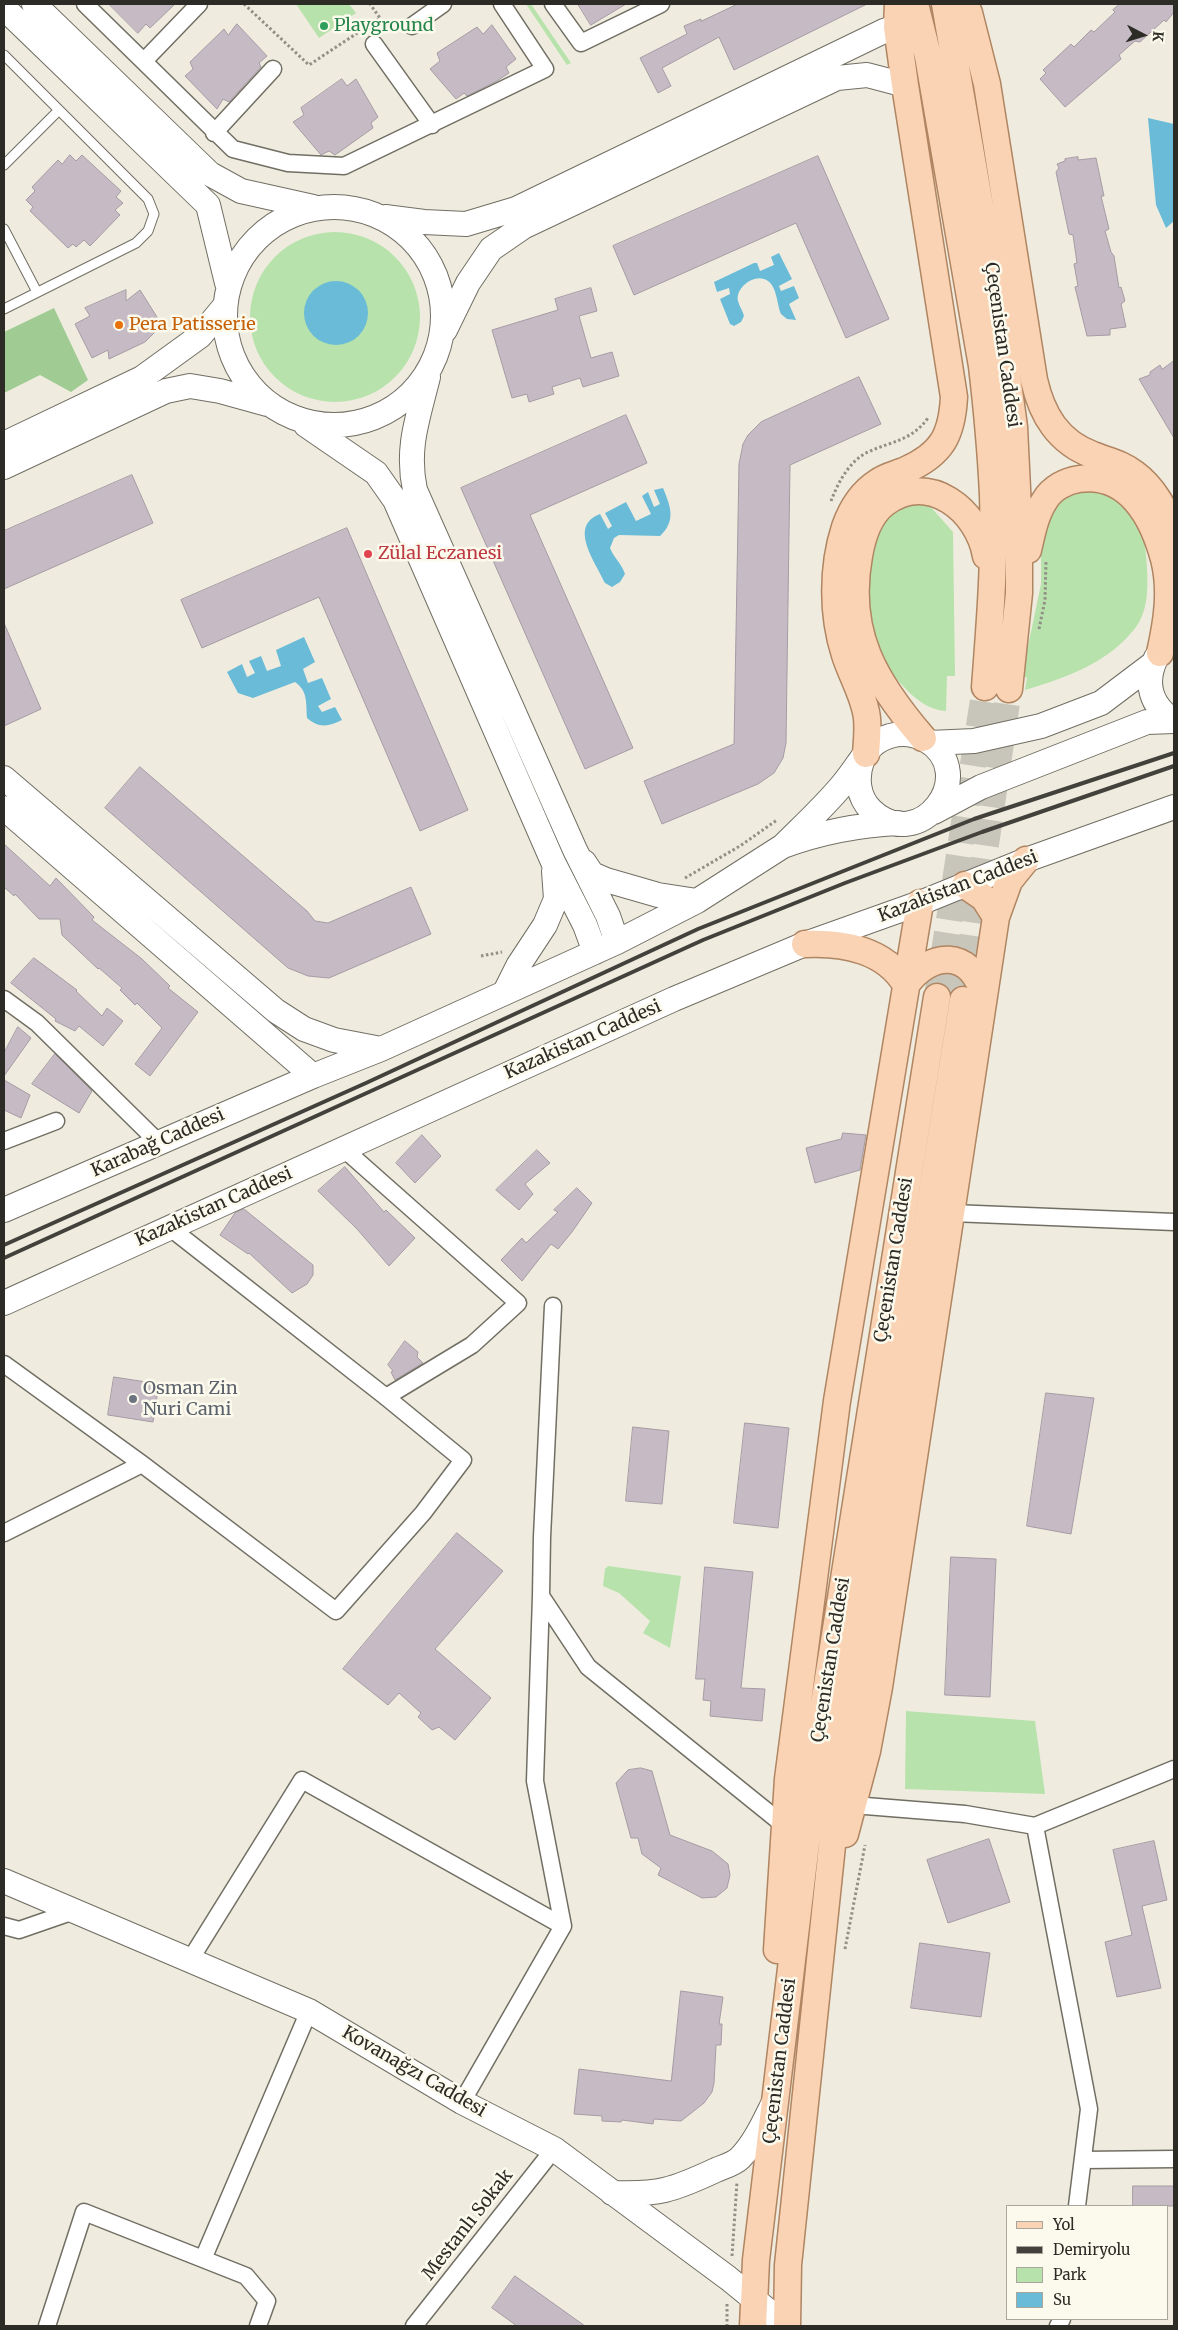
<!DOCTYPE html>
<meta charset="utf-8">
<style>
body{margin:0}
#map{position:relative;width:1178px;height:2330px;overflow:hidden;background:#efecdf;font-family:Merriweather,serif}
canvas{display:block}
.frame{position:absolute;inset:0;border:5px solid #2c2b26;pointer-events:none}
.legend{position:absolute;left:1006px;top:2205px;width:162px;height:115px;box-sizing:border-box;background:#fcfaec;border:1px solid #a9a79d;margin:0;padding:6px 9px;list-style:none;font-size:15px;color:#2c2b26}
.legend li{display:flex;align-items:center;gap:10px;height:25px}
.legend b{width:25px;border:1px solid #a9a79d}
.north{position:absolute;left:1118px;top:10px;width:50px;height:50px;-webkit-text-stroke:4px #fcfaec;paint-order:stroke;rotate:95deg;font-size:14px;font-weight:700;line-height:20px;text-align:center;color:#2c2b26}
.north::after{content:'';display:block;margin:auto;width:18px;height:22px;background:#2c2b26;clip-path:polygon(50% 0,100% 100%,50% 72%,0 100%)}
</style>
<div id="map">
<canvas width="1178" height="2330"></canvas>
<div class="frame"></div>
<ul class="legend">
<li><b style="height:6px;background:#fad3b5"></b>Yol</li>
<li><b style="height:6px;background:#43413b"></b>Demiryolu</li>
<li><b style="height:14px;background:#b7e2ab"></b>Park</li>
<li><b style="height:14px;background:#69bbd7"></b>Su</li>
</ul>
<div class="north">K</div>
</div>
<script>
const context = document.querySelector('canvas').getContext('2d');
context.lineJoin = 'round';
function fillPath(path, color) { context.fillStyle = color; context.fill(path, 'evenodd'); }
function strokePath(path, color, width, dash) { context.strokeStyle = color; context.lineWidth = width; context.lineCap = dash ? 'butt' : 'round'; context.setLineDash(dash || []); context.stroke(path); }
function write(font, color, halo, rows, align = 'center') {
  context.font = font + ' Merriweather,serif'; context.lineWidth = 5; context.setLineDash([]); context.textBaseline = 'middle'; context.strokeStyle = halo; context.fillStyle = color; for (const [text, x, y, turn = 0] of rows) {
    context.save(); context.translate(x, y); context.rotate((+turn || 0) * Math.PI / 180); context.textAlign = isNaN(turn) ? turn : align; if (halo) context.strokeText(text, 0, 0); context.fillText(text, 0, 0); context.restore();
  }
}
fillPath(new Path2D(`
 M296,4H349L356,13L319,38Z
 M526,4H531L571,63L567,65Z
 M250 317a85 85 0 1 1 170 0a85 85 0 1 1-170 0Z
 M1095,476C1104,486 1134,513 1139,523C1145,536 1146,554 1147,568C1148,588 1148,611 1136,627C1110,662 1066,678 1025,690L1027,678L1022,675L1041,584V519L1048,500Z
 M912,503L929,505L953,532L955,676H947L946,711C929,710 915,699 904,687C858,640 868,584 874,524L898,504Z
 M608,1566L681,1576L670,1648L643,1633L650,1621L619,1593L603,1586L605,1569Z
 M906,1711L1035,1721L1045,1794L905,1789Z`), '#b7e2ab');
fillPath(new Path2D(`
 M54,308L88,380L71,392L40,375L4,393V332Z`), '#a0cc94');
fillPath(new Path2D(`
 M1148,118L1174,124V221L1166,228L1156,205Z
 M779,253L792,279L779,286L781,291L794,286L799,298L789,304L796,320L787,319L781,314C777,305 777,287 768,281C756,272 735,287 738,301C739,306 743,311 744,316L741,322L734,326L730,324L720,299L730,294L729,288L717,292L714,282L754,263H757L760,271L774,265L771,257Z
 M304 313a32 32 0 1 1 64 0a32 32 0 1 1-64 0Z
 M663,488C671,507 676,521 660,536L619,535L614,538L610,548C614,558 622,564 625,574L620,582L612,587L605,583C595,561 568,526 600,514L608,529L612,526L605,513L626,502L636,521L651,514L642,496L648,492L654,507L660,504L654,490Z
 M304,637L315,662L303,669L308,683L322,678L331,699L318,706L322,712L335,707L342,720C328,727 318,728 307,718C306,703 308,691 295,682L253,698L238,693L227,672L242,664L247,677L255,673L249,661L261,656L267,671L281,666L276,650Z`), '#69bbd7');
const building = new Path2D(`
 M109,4H175L150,28L146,24L138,33Z
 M578,4H626L591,25Z
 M738,4H867L734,70L719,37L662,68L671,86L658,93L640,58L687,34L684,26L701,19V21Z
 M1120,4H1174V12L1166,22L1164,20L1140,42L1135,41L1119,55L1121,59L1065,107L1040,79L1046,73L1043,70L1071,44L1074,47L1091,30L1094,32L1115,12L1113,10Z
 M237,24L267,56L259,63L261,67L229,102L223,99L217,109L185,76L193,69L190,62L224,29L228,35Z
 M492,25L516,59L506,67L509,73L497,81L467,96L464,93L456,99L430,69L440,61L437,53L477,27L483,34Z
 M342,79L347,86L356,79L378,117L371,123L373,128L335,155L329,151L321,155L293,122L304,115L301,108Z
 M70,155L76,161L82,155L121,191L116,197L123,203L115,210L120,215L90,246L84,240L76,247L73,244L68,248L30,211L33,207L26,200L35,191L32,187L58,160L62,164Z
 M818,156L889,319L846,338L796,223L634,295L613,246Z
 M1078,157V160L1096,158L1104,196H1101L1109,229L1105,231L1111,252L1114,256L1119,288L1121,287L1125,301L1121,304L1126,327L1110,329V335L1087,336L1075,287L1078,286L1074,264L1077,263L1073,235L1069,234L1056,172L1059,168L1057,164L1065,161V159Z
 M591,288L597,311L579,316L591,358L612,352L619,376L583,387L580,378L552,387L554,394L529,402L527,394L512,398L492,330L558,310L555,299Z
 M126,290V301L140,290L162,325L145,342L109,359L108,350L92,358L75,324L90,316L85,308Z
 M1174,361V438L1139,379L1150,375V372L1160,365L1162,369Z
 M859,377L881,424L790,465L786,743L783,758L774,773L758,784L662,824L644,781L734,744L739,464L743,444L748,435L761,422Z
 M626,415L647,463L530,515L633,748L585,769L461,488Z
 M132,475L153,523L4,589V531Z
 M347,528L468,810L420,831L319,597L202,648L181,600Z
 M4,623L41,709L4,726Z
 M140,767L307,911L315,921L328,923L411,887L431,934L329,978L308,976L288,968L105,808Z
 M4,844L50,886L56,878L94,917L92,920L142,959L170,986L168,988L198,1012L150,1076L135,1064L162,1028L137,1003L135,1005L120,990L122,988L99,968L98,969L62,935L60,919H39L15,894L14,896L4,887Z
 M34,958L77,990L76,991L102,1016L107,1008L123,1021L103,1046L79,1026L75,1031L55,1021L56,1019L11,983Z
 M18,1027L31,1038L4,1076V1053Z
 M55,1054L92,1091L79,1113L32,1084Z
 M4,1080L30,1095L21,1118L4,1110Z
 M843,1133L866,1135L860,1170L815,1183L806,1148L841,1139Z
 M422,1135L441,1156L415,1183L396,1163Z
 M537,1150L550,1163L525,1184L533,1194L519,1210L496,1190Z
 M345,1167L384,1212L386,1210L415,1238L389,1266L357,1229L318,1191Z
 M577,1188L592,1203L572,1232L558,1249L551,1244L522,1281L501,1260L522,1238L526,1243L558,1212L554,1210Z
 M244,1209L313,1265V1275L307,1284L292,1293L249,1253L248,1254L220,1235L235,1213Z
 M405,1341L418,1352L417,1357L423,1363L395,1380L391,1372L393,1371L388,1365Z
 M114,1377L159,1384L153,1422L108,1415Z
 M1046,1393L1094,1398L1071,1534L1027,1526Z
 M745,1423L789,1428L778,1528L734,1523Z
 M633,1427L669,1431L662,1504L626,1501Z
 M457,1533L503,1571L435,1649L491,1698L455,1740L439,1727L432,1730L418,1717L421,1713L399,1693L388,1705L343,1669Z
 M951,1557L996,1559L990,1697L945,1695Z
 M705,1567L753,1572L741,1688L765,1689L762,1721L710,1716L711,1701L703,1700L705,1679H696Z
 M641,1768L652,1771L670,1835L712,1851L728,1864L730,1875L727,1888L716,1897L702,1898L658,1875L661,1868L642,1854L638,1838H631L616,1783L628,1770Z
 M989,1839L1010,1902L948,1923L927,1860Z
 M1154,1841L1167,1900L1142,1906L1161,1988L1117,1997L1105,1942L1132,1935L1113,1850Z
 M920,1943L990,1953L981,2017L911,2008Z
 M681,1991L723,1997L719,2024H722L721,2045H716L714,2083L712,2092L704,2103L681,2121L654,2119L653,2124L622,2120L621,2122L602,2121V2116L574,2114L579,2069L671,2081Z
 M1133,2186H1174V2206H1133Z
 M515,2276L585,2326H517L492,2308Z`);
fillPath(building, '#c6bbc4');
strokePath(building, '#a59ba4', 1);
strokePath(new Path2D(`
 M937,997L985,687
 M963,1000L1009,689`), '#c8c5ba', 26, [26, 13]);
const lane = new Path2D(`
 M4,55L148,199L154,214L148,231L136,243L4,309
 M4,165L59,110
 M4,229L37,292`);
const street = new Path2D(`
 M85,4L233,149L288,163L344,166L545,69L502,4
 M553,4L581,43L661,4
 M412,26L443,4
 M374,44L432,125
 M144,61L199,4
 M214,133L273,69
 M4,999L37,1023L158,1142
 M4,1141L56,1121
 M344,1149L518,1303L472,1345L386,1397
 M952,1213L1174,1222
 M553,1306L542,1537L541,1596L588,1667L785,1826
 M4,1364L142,1464L336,1611L423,1513L463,1460L386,1397L169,1227
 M4,1533L142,1464
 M853,1805L965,1814L1035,1826L1174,1769
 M1035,1826L1089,2109L1077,2206
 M4,1926L19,1930L74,1911
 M190,1960L302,1780L563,1926
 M462,2102L563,1926L535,1781L541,1596
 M1083,2160L1174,2159
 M203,2259L309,2011
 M47,2326L84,2212L246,2276L267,2301L258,2326
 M414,2326L554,2149
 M1058,2326L1062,2319`);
const secondary = new Path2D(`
 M34,4L210,174L241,191L313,207
 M4,8L208,205L227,283
 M225 316a109 109 0 1 1 218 0a109 109 0 1 1-218 0Z
 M385,217L424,222L466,224L516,209L884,31L897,27
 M445,330L468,283L491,249L523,227L837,78L867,75L905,85
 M428,377C418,418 406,448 415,490L575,850L608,916L617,942
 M306,425L376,473L395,500L553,862L585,925L595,952
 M4,444L142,378L200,336L224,307
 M4,467L166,391L190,386L220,391L267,404
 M1156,658C1144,683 1151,706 1174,721
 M930,743L974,741L1041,726L1101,703L1154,663
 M862,761C856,778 858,797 871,810C919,857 982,774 926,740C916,734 902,732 890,736C883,738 876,742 871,747C861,758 853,772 843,784C825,806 803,826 783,846C821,832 857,825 898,823
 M4,778L276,1011L304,1029L334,1040L381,1049
 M4,808L313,1076
 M934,812L981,787L1147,722L1174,721
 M584,862L592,874L606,880L658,895L697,901
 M505,992L518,966L545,925L556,899L554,871
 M4,1210L313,1076L381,1049L617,942L697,901L783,846
 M4,1303L674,999L805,944L920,903L1026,860L1174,807
 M4,1881L309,2011L462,2102L554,2149L728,2278L787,2326
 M612,2193C659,2195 673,2190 716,2170C723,2167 734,2164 740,2158C754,2144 763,2124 772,2106`);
const primary = new Path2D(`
 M915,4L928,56L982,366C987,409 991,452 993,495C995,559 990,623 985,687
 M945,4L998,310L1014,427L1019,530V593L1009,689
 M965,4L969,13L987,84L1034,380C1042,415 1058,442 1093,455C1108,461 1123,464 1135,474C1154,488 1165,510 1174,531
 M1028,550C1032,533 1035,515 1045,500C1052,488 1066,481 1079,479C1129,472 1153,518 1164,559C1172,590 1167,622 1160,653
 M923,738C875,682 845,633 859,556C862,538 869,515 885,503C929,471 978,510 986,556
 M866,754C867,740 869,725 866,712C862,692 851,674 845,655C832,615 832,567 845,527C851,510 862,492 878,482C886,476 897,474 906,470C942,454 952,435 954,397L905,85L897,27L898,4
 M965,885L984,898L996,917
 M805,944C843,942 886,950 906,985C930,951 970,949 983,993
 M845,1834L867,1751L879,1687L996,917L1009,881L1026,860
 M777,1950L788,1779L837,1401L920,903
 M753,2326L756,2260L819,1735L937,997
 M787,2326L788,2265L841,1760L963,1000`);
strokePath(lane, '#716e63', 11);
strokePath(street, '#716e63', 19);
strokePath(secondary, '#716e63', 26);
strokePath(primary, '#b08562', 29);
strokePath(new Path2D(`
 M244,4L309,65L380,18L370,4
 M831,501C838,483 849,461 868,452C892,441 911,441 928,418
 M1039,629L1045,600L1046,561
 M685,878L740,846L777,820
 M481,956L502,952
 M845,1949L865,1845
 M732,2256L737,2182
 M727,2304V2326`), '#918f86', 3, [2.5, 2.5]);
strokePath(lane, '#fff', 9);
strokePath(street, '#fff', 16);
strokePath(secondary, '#fff', 24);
strokePath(primary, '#fad3b5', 26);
strokePath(new Path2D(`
 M4,1245L366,1083L698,929L974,819L1174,753
 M4,1258L703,940L845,883L982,832L1174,766`), '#43413b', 4);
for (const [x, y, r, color] of [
 [324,26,5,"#2e9e5b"],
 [119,325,5,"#e8710a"],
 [368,554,5,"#e0444e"],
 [133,1399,5,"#6b7280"]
]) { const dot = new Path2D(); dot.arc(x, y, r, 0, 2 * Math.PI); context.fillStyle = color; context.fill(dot); strokePath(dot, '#fcfaec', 2); }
write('18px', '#27864d', '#fcfaec', [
 ["Playground",334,26]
], 'left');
write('18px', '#c56008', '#fcfaec', [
 ["Pera Patisserie",129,325]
], 'left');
write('18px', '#2c2b26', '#fcfaec', [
 ["Çeçenistan Caddesi",1002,345,82],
 ["Kazakistan Caddesi",958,887,-21],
 ["Kazakistan Caddesi",583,1040,-24],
 ["Karabağ Caddesi",158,1143,-24],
 ["Kazakistan Caddesi",214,1207,-24],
 ["Çeçenistan Caddesi",894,1260,-81],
 ["Çeçenistan Caddesi",831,1660,-81],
 ["Çeçenistan Caddesi",780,2061,-83],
 ["Kovanağzı Caddesi",414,2072,30],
 ["Mestanlı Sokak",468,2225,-52]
]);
write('18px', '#be3a42', '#fcfaec', [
 ["Zülal Eczanesi",378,554]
], 'left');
write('18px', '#5b616d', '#fcfaec', [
 ["Osman Zin",143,1389],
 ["Nuri Cami",143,1410]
], 'left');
</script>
